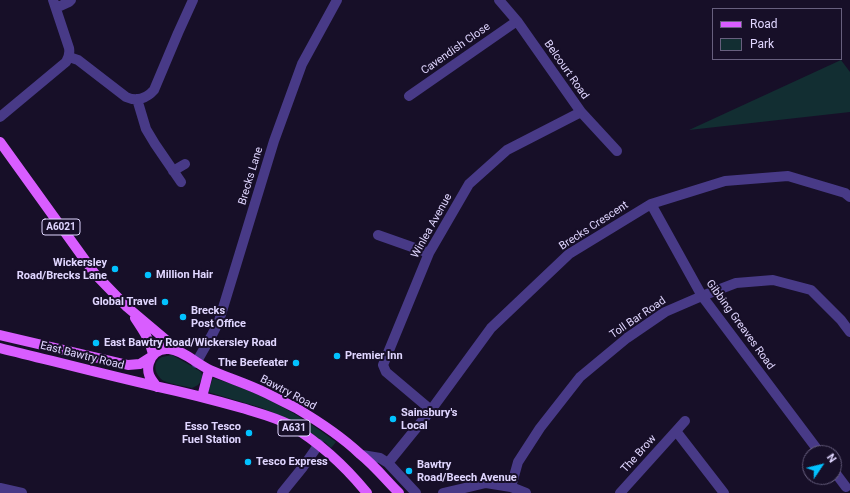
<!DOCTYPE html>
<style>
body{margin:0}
#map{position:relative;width:850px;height:493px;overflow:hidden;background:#170f28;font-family:Roboto,sans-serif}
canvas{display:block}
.legend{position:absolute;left:712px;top:8px;width:130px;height:52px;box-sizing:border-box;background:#170f28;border:1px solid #675f7e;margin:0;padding:5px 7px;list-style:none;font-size:12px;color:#e0d6ff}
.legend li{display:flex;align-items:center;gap:8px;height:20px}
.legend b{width:20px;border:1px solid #675f7e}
.north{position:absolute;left:802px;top:445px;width:40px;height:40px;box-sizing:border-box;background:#170f28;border:1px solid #675f7e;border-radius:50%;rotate:55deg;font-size:11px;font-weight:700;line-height:16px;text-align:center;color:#e0d6ff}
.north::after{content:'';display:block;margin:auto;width:14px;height:18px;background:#02c2ff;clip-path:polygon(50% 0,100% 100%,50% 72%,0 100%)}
</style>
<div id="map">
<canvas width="850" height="493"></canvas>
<ul class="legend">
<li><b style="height:5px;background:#d95dff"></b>Road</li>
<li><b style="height:11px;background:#122e32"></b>Park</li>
</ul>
<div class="north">N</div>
</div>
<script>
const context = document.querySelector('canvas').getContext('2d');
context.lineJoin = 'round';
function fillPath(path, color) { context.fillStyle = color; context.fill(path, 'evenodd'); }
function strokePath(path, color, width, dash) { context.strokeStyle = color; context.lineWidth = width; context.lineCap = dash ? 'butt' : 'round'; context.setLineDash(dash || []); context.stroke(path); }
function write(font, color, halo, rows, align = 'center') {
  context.font = font + ' Roboto,sans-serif'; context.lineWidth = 4; context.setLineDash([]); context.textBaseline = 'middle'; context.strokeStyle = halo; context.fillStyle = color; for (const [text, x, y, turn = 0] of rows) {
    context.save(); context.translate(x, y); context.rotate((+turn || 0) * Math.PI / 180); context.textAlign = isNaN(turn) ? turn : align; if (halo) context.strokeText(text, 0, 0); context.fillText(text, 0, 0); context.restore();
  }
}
fillPath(new Path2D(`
 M841,60L850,72V112L689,130Z
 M172,355L195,368L201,372L203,378L198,385L192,388C185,386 170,384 164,381C155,376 151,362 162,357C165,356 169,356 172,355Z
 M213,378C258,391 299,414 336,442L331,448L326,443L307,431L278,415L262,408L208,392Z`), '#122e32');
strokePath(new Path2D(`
 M499,0L517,21L581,112L617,151
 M56,8L69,2L71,0
 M69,57L78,60L126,97C137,102 147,98 154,90L178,33L193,0
 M409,96L517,21
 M137,99L146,129L155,144L181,182
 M0,117L66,62C69,57 70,53 69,48L53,0
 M173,171L185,164
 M651,204L702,296L820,453
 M378,235L429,253
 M196,363L213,333L219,321L274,141L302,64L337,0
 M431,410L386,372L383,365L429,253L469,184L507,150L581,112
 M676,431L685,421
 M362,455L380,458L388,463L416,493
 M388,463L431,410L491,328L569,254L651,204L725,181L788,176L845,193L850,197
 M834,471L846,487
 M511,487L518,462L540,428L580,377L627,338L665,312L702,296L736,283L773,280L811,290L841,320L850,332
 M0,488L22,493
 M282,493L303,467L319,444
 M443,493L486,483L511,487L526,493
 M620,493L676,431L724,493`), '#483a87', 10);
strokePath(new Path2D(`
 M0,142L95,274L127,307L178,350
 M135,318C143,330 150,340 153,354
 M0,335L128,365L140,364L151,357
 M0,348C53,361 106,375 159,387C187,393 214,400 242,408C258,413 275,417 290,425C320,443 345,466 367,493
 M157,387C151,379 146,374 149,363C152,353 159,348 169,349C183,350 197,364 210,370C228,378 248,384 266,393C276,398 286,403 296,408C318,421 341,436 360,454C374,465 386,480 399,493
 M202,397L209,370`), '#d95dff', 10);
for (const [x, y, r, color] of [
 [115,269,4,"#02c2ff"],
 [148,275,4,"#02c2ff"],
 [165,302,4,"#02c2ff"],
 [183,317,4,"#02c2ff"],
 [96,343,4,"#02c2ff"],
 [337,356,4,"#02c2ff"],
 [296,363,4,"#02c2ff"],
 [393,419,4,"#02c2ff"],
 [249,433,4,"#02c2ff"],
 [248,462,4,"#02c2ff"],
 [409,471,4,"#02c2ff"]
]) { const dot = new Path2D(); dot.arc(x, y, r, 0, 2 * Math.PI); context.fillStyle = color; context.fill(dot); strokePath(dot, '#170f28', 1.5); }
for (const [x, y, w] of [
 [61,227,38],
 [294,428,32]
]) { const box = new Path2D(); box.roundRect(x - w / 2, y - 8, w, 16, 3); context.fillStyle = '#170f28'; context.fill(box); strokePath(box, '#e0d6ff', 1); }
write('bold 10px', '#e0d6ff', null, [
 ["A6021",61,227],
 ["A631",294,428]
]);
write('11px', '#e0d6ff', '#170f28', [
 ["Cavendish Close",456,49,-35],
 ["Belcourt Road",566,70,55],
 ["Brecks Lane",251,176,-73],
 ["Winlea Avenue",432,226,-61],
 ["Brecks Crescent",594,226,-33],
 ["Toll Bar Road",638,318,-34],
 ["Gibbing Greaves Road",740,325,54],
 ["East Bawtry Road",82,356,14],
 ["Bawtry Road",288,393,28],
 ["The Brow",639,454,-48]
]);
write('bold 11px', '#e0d6ff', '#170f28', [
 ["Wickersley",107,263,"right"],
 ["Road/Brecks Lane",107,276,"right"],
 ["Million Hair",156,275],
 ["Global Travel",157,302,"right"],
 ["Brecks",191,311],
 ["Post Office",191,324],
 ["East Bawtry Road/Wickersley Road",104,343],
 ["Premier Inn",345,356],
 ["The Beefeater",288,363,"right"],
 ["Sainsbury's",401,413],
 ["Local",401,426],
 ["Esso Tesco",241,427,"right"],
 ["Fuel Station",241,440,"right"],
 ["Tesco Express",256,462],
 ["Bawtry",417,465],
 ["Road/Beech Avenue",417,478]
], 'left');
</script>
